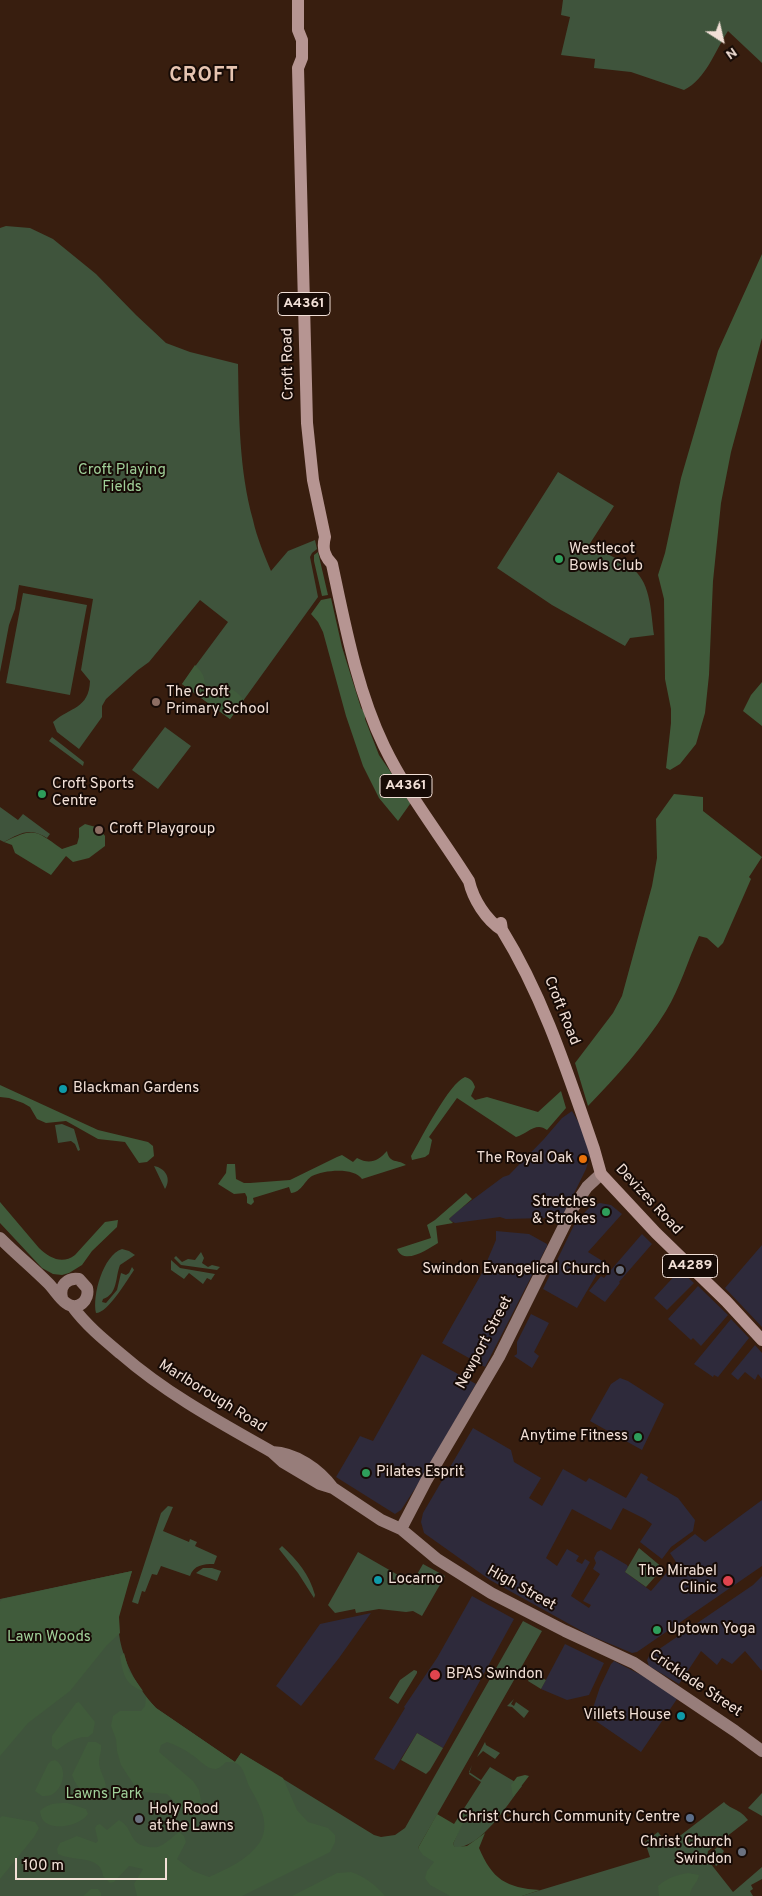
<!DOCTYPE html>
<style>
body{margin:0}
#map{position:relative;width:762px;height:1896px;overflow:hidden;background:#381e0f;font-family:Overpass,sans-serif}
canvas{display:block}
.north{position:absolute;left:697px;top:15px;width:50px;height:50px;-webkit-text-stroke:4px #170b06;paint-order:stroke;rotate:145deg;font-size:14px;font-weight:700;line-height:20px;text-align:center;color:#f2e0d7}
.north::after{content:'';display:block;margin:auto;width:18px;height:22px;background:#f2e0d7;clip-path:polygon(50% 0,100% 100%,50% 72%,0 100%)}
.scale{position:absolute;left:15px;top:1858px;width:152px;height:22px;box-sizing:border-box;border:2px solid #f2e0d7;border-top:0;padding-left:6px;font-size:15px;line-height:18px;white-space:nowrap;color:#f2e0d7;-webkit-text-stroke:4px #170b06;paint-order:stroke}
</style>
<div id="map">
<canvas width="762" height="1896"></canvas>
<div class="north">N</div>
<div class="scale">100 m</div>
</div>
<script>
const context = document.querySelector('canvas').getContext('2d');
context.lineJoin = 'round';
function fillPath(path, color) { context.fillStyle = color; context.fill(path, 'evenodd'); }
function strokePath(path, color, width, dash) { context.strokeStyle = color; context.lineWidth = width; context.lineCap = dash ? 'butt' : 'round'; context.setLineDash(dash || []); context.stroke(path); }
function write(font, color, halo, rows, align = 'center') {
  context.font = font + ' Overpass,sans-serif'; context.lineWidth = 4; context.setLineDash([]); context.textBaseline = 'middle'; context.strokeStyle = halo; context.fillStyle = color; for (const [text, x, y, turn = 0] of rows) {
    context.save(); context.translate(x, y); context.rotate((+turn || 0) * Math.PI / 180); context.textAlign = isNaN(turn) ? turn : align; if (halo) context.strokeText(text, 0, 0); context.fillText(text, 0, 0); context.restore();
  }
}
fillPath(new Path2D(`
 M572,1111L582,1128L590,1156L586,1169L562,1218L546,1216L545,1218L506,1219L500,1217L455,1223L451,1221L449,1219L456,1212L503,1177L509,1175L544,1139L562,1118Z
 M600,1203L611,1205L622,1214L588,1252L604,1262L577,1308L543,1289L576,1221L590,1207Z
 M496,1231L529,1234L547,1244V1246L485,1367L442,1343L482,1273L496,1240Z
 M642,1234L652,1244L619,1282L620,1283L605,1302L589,1291L601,1276L604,1278Z
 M762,1245V1327L725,1288Z
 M680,1270L694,1283L667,1310L654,1298Z
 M698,1286L728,1315L701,1346L693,1338L691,1340L668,1319Z
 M531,1314L549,1323L534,1352L539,1356L532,1368L514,1356L517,1354V1342Z
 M731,1319L749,1338L718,1377L714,1375L713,1377L694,1364Z
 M755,1345L762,1353V1379L758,1374L755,1380L745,1372L738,1380L731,1374Z
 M422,1354L476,1384L422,1478L401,1510L395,1514L336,1477L360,1436L373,1441Z
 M620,1378L628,1381L664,1404L642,1450L590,1421L611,1384Z
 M473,1428L511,1450L514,1462L541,1478L529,1498L542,1506L563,1469L586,1482L589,1478L626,1498L641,1473L648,1477L647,1480L678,1498L695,1520L693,1531L671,1547L662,1559L640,1542L652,1524L645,1519L623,1508L611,1530L572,1509L546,1558L557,1566L567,1549L579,1556L576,1561L582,1564L585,1559L590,1562L571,1596L589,1608L591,1605L583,1601L600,1574L593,1569L596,1563L594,1558L597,1552L601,1550L627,1565L628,1567L625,1572L651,1591L676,1562L670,1553L695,1534L705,1542L762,1500V1566L637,1652L632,1653L589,1635L490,1580L424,1533L421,1522L423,1513Z
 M762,1576V1671L745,1651L732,1664L722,1658L717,1665L701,1651L679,1684L649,1666L647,1660L649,1656L753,1585Z
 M472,1596L514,1619L443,1748L417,1733L394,1770L374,1759L405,1708L404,1707L437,1658Z
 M371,1613L339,1658L301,1706L276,1686L320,1624Z
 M565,1644L604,1663L589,1695L567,1700L541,1689Z
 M614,1661L651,1680L677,1699L641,1752L590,1717L600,1687L611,1664Z`), '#2e2a3b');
fillPath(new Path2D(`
 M563,0H762V63L728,31C715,51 706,79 684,90L631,72L594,68L595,59L561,55L570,17L561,15Z
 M6,226L30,228L53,239L96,274L136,315L166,343L190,352L238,364C239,416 239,470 253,520C257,538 264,554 271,571L288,551L315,540L317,549L312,553L310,557L318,597L230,719L182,684L228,622L200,600L149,662L138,670L106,699L102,706V717L79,749L57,732L53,722C70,707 89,709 90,681L81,670L93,599L19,585L15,609L9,625L0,672V228Z
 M558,472L614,506L589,545C604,553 621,559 634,570C651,584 651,614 654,635L630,638L625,646L552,605L497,568Z
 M23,593L87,605L70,695L6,683Z
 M165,727L191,746L158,789L132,770Z
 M52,737L84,762L83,766L49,741Z
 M0,807L18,820L23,814L50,834L47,838C29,827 21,833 4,842L0,840Z
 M62,1124L74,1129L80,1150L78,1151L75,1144L71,1141L58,1143L55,1125Z
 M154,1166C165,1168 172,1178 165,1189Z
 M122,1249L129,1251L135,1255L120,1265C115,1278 118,1294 103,1299L102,1302L106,1303L117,1290L121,1273L126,1275L129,1273L132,1267L134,1270C127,1280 108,1313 96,1313C92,1296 103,1255 122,1249Z
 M201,1252L204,1258L202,1263L208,1267L212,1265L220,1267L217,1270L181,1265L174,1258L176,1256L182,1262L188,1259L195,1260Z
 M171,1260L180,1268L215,1274L211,1280L207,1278L203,1284L189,1273L184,1279L171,1270Z
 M168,1506L173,1507L163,1531L189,1542L190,1539L197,1542L195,1546L217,1556L214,1564C203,1564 194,1565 190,1576L161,1566L157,1575L152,1574L145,1592L142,1591L138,1604L132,1602L161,1513Z
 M282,1546C298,1561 309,1574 315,1595L314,1598L298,1573L279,1549Z
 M639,1548L663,1568L646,1587L625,1572Z
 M358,1552L412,1583L423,1564L445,1576L422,1616L413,1611L406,1612L379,1609L356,1613L355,1609L335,1613L328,1605Z
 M203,1568H212L221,1571L217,1581L196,1573Z
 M132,1571C127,1586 120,1601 119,1616C115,1648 135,1686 156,1708L235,1762L241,1753L374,1835L381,1837L395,1835L405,1828L523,1621L542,1631L418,1848L489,1896H0V1599Z
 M414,1670L417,1671V1673L398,1704L389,1698L400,1680Z
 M529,1671L546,1680L541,1689L528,1681L530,1677L527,1675Z
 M514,1699L511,1704L514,1706L516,1702L529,1711L524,1718L512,1707L507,1706Z
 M417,1733L443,1748L430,1770L426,1774L401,1760Z
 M485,1742L486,1745L500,1753L495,1759L483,1751L477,1757Z
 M472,1765L469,1772L481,1780L490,1767L522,1786C506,1806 482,1847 455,1848L453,1844L466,1812L463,1810L481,1782L469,1774Z
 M762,1793V1816L748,1808Z
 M724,1802C731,1810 739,1808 748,1820L708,1851L707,1859L733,1892L762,1867V1879L751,1885L753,1889L750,1891L753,1896H521L650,1857L645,1842L658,1832L668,1845Z
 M719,1846L724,1851L719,1858L722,1862L716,1866L709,1856L710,1853Z`), '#3f543c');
fillPath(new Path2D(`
 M762,254V338L731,452L721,503L713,581L709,675L705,713L696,744L680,764L670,770L666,768L671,723V709L665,679L664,599L658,575L665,553L681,478L718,351Z
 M318,552L328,595L322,596L314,561V555Z
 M331,598L342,647L361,708L365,713V719L379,755L392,774L396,784L410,802V804L398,821L379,798L363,766L346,716L323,632L318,622L311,614L321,600Z
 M195,665C198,668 201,671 203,675C206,684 205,692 215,696C218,694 220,692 222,690C230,684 239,694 244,700L230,719L182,684Z
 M762,682V726L743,711L751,695Z
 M674,794L703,797V811L762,857L749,877L751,879L723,943L718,948L707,938L699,936C688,960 680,988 666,1011C645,1045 616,1077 588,1106L575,1063L613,1013L622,996L652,886L657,858L656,819Z
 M85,824L99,828L105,836V846L89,858L73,862L66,856L51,875L15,853L12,845L4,842C35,827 35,830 62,849L77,844L79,837V828Z
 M465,1077C471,1079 473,1081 475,1087L471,1096L475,1100L487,1097L538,1112L561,1091L566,1108L547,1130C536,1121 527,1134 516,1137L457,1098L429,1137L432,1140L429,1154L425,1157L412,1160L411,1156C421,1139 449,1083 465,1077Z
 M0,1085L98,1130L148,1142L153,1146L154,1156L147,1162L139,1163L125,1142L98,1139L66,1121L46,1123L37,1119L30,1107L23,1103L9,1098L0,1097Z
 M387,1151C389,1164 398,1159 406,1165L362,1179C354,1167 324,1170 312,1176C304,1181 302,1192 291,1193L289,1187L253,1198L254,1202L251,1205L247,1203V1197L245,1193L234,1194L218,1184L226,1173L227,1164H235L236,1179L244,1183H250L290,1180L337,1157L342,1155L353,1162L357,1158C370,1165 378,1161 387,1151Z
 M466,1193L472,1199L451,1217L449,1219L453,1223L436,1226L438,1243C428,1249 404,1266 397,1249L431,1238L427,1225L435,1220Z
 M0,1202L39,1248C50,1258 62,1265 75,1255L105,1222L118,1220L117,1227L92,1251L82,1265L69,1273L62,1275L53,1274L42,1268L0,1223Z
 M132,1571L119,1617L120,1633L107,1645L70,1691L28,1723L0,1756V1602L2,1599Z
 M124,1653L129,1671L143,1691C125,1685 123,1674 120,1656Z
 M146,1697L156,1708L235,1762L241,1753L283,1778L297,1810L308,1822L328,1828L335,1835V1842L330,1852L242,1896H137L134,1884L143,1869L129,1866L114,1882L110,1883L103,1876C101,1854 72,1862 58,1854L57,1849L60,1843L77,1836L96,1843L98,1841L95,1828L97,1825L100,1824L107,1830L119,1820C135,1829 127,1844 149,1847C153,1847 157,1848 160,1846C167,1843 173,1836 179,1832L184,1836L186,1842L177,1859L193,1871L209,1877C227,1869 249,1859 260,1842C272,1822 257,1801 248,1784C246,1778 244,1771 240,1766C236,1762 232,1762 226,1762C223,1765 220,1768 216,1769C207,1770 199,1759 192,1755C184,1749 176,1745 167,1742L161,1745L159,1752L193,1781L199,1790L202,1806L193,1816L182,1809L167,1794L143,1792L136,1788L121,1765L117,1751L116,1739L111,1726L113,1716L120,1711H141L145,1706Z
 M79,1702L95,1722L93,1733L88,1737C76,1736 67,1743 57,1750L52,1746V1736L76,1703Z
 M88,1742H96L101,1745C102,1752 99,1756 99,1762C99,1770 105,1778 106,1786L99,1796C84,1795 77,1789 72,1775Z
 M55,1760C68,1767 64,1787 53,1794C50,1796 46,1796 42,1796L35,1791L48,1764L51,1761Z
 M525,1775L529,1776L513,1797L511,1785L517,1777Z
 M67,1803L86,1809L88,1814C82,1824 58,1830 48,1824C42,1821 41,1817 40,1811C48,1803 56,1803 67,1803Z
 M463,1810L466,1812V1817L453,1844L455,1847L467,1846L485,1833L479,1848C492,1879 506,1888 540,1890L522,1896H450L430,1885L425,1878L427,1871L434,1862L423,1855L418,1848L437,1814L454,1824Z
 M2,1816L35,1822L39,1828L34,1837L0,1879V1818Z
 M351,1872C364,1876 376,1885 385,1896H292L337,1873Z
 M688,1873L699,1875C698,1883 690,1887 690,1896H659L658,1886C667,1878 676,1875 688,1873Z
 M91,1889H98L101,1893V1896H83Z`), '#405b3b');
strokePath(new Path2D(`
 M0,1238C16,1254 33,1268 48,1283C54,1289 60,1299 66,1303C78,1312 90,1300 87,1288L79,1279C67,1277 59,1286 62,1298
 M72,1306C86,1325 103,1339 121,1354C167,1394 219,1422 272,1452L283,1462L320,1484L333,1488L381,1520L401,1529L437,1559L491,1593L565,1631L634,1663L735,1731L762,1751
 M272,1452C296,1453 319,1469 333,1488
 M401,1529L426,1481L499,1357L573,1208L587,1187L601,1174`), '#977d7a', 12);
strokePath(new Path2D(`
 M298,0V30L302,40V58L298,68L307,423L313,480L325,537C322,548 324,556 332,564C345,625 357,690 384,746C407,794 441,836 469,881C473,899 486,920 502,930
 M501,923L502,930C544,998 568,1074 594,1149L601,1174L656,1233L726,1301L762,1340`), '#b69592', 12);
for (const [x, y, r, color] of [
 [559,559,5,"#2e9e5b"],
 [156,702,5,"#8d6e63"],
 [42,794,5,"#2e9e5b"],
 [99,830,5,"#8d6e63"],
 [63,1089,5,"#0f9aa8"],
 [583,1159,5,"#e8710a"],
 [606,1212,5,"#2e9e5b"],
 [620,1270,5,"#6b7280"],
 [638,1437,5,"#2e9e5b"],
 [366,1473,5,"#2e9e5b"],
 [378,1580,5,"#0f9aa8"],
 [728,1581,6,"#e0444e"],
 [657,1630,5,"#2e9e5b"],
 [435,1675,6,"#e0444e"],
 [681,1716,5,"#0f9aa8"],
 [690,1818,5,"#5c6f8a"],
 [139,1819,5,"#6b7280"],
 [742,1852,5,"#6b7280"]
]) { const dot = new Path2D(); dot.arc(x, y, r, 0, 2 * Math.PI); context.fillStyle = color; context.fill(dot); strokePath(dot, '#170b06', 2); }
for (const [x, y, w] of [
 [304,304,52],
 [406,786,52],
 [690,1266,55]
]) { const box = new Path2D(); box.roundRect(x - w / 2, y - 11.5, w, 23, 4); context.fillStyle = '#170b06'; context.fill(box); strokePath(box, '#f2e0d7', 1); }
write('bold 14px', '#f2e0d7', null, [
 ["A4361",304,304],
 ["A4361",406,786],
 ["A4289",690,1266]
]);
write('15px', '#f2e0d7', '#170b06', [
 ["Croft Road",289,364,-91],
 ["Croft Road",561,1011,68],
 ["Devizes Road",648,1200,47],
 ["Newport Street",485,1343,-62],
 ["Marlborough Road",212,1397,32],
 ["High Street",521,1589,29],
 ["Cricklade Street",695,1684,34]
]);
write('15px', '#a0d099', '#170b06', [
 ["Croft Playing",122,471],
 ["Fields",122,488],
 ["Lawn Woods",49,1638],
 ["Lawns Park",104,1795]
]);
write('15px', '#f2e0d7', '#170b06', [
 ["Westlecot",569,550],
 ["Bowls Club",569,567],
 ["The Croft",166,693],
 ["Primary School",166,710],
 ["Croft Sports",52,785],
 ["Centre",52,802],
 ["Croft Playgroup",109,830],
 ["Blackman Gardens",73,1089],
 ["The Royal Oak",573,1159,"right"],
 ["Stretches",596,1203,"right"],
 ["& Strokes",596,1220,"right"],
 ["Swindon Evangelical Church",610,1270,"right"],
 ["Anytime Fitness",628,1437,"right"],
 ["Pilates Esprit",376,1473],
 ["The Mirabel",717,1572,"right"],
 ["Clinic",717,1589,"right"],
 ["Locarno",388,1580],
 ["Uptown Yoga",667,1630],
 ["BPAS Swindon",446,1675],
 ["Villets House",671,1716,"right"],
 ["Holy Rood",149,1810],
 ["at the Lawns",149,1827],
 ["Christ Church Community Centre",680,1818,"right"],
 ["Christ Church",732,1843,"right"],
 ["Swindon",732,1860,"right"]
], 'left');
context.letterSpacing = '1px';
write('bold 20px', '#e6c4b1', '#170b06', [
 ["CROFT",204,77]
]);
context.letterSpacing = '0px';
</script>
